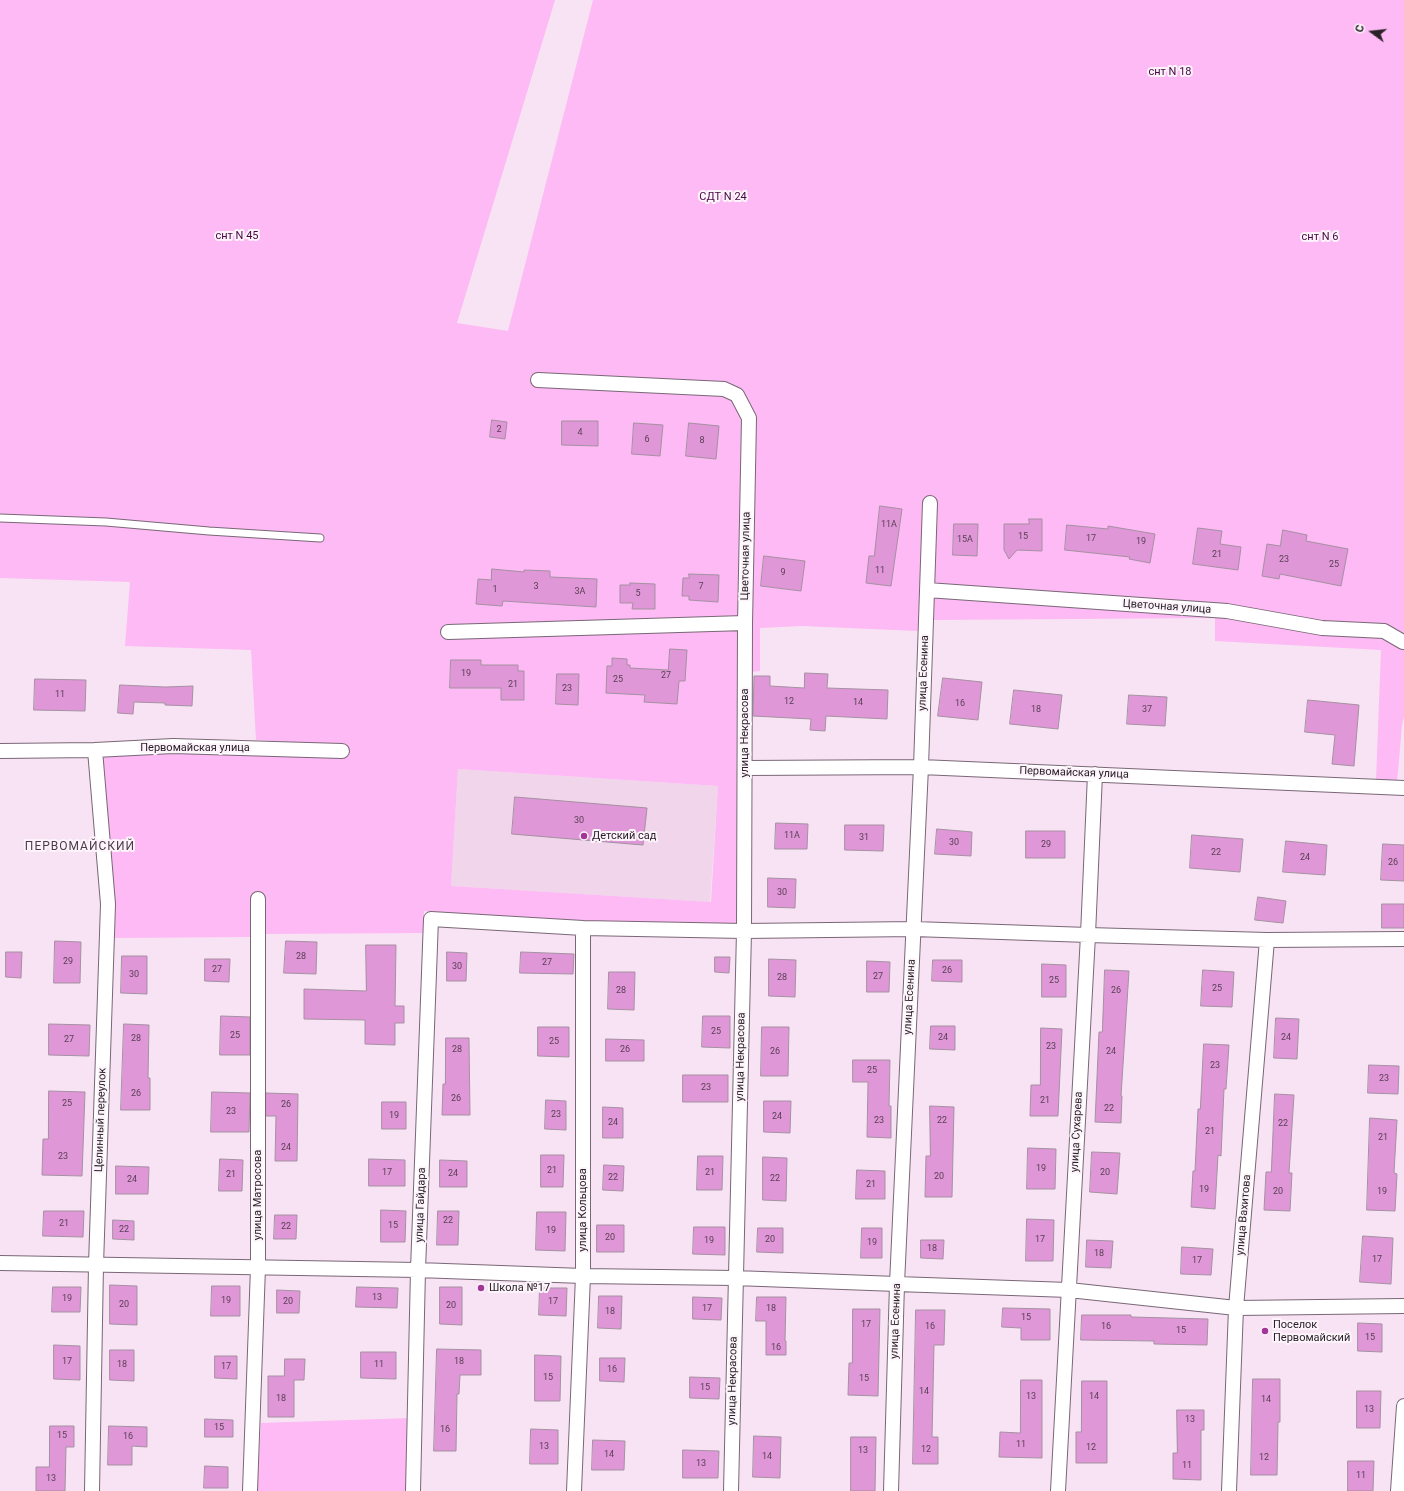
<!DOCTYPE html>
<meta charset="utf-8">
<style>
body{margin:0}
#map{position:relative;width:1404px;height:1491px;overflow:hidden;background:#f7e3f4;font-family:Roboto,sans-serif}
canvas{display:block}
.north{position:absolute;left:1352px;top:12px;width:40px;height:40px;-webkit-text-stroke:3px #fdf4fb;paint-order:stroke;rotate:285deg;font-size:11px;font-weight:700;line-height:16px;text-align:center;color:#2a2229}
.north::after{content:'';display:block;margin:auto;width:14px;height:18px;background:#2a2229;clip-path:polygon(50% 0,100% 100%,50% 72%,0 100%)}
</style>
<div id="map">
<canvas width="1404" height="1491"></canvas>
<div class="north">С</div>
</div>
<script>
const context = document.querySelector('canvas').getContext('2d');
context.lineJoin = 'round';
function fillPath(path, color) { context.fillStyle = color; context.fill(path, 'evenodd'); }
function strokePath(path, color, width, dash) { context.strokeStyle = color; context.lineWidth = width; context.lineCap = dash ? 'butt' : 'round'; context.setLineDash(dash || []); context.stroke(path); }
function write(font, color, halo, rows, align = 'center') {
  context.font = font + ' Roboto,sans-serif'; context.lineWidth = 4; context.setLineDash([]); context.textBaseline = 'middle'; context.strokeStyle = halo; context.fillStyle = color; for (const [text, x, y, turn = 0] of rows) {
    context.save(); context.translate(x, y); context.rotate((+turn || 0) * Math.PI / 180); context.textAlign = isNaN(turn) ? turn : align; if (halo) context.strokeText(text, 0, 0); context.fillText(text, 0, 0); context.restore();
  }
}
fillPath(new Path2D(`
 M458,769L718,786L710,902L451,886Z`), '#f0d5eb');
fillPath(new Path2D(`
 M0,0H555L457,323L508,331L593,0H1404V716L1402,725L1397,783L1376,780L1381,650L1215,641V618L932,620L917,631L802,626L760,628V671L749,672L745,926L583,922L424,911V933L263,934L252,937L114,938L115,903L100,755L172,751L347,756L345,745L256,740L251,650L125,646L130,582L0,578ZM458,769L718,786L711,902L451,886Z
 M410,1418L408,1491H257L261,1423Z`), '#fdbaf4');
const building = new Path2D(`
 M492,420L507,422L505,439L490,437Z
 M562,421H598V446L562,445Z
 M634,423L663,425L660,456L632,454Z
 M689,423L719,426L716,459L686,456Z
 M880,506L902,509L891,586L866,583L869,556H874Z
 M1029,519H1042V551L1017,550L1009,559L1004,550V524H1029Z
 M954,524H978L977,556L953,555Z
 M1067,525L1108,529V526L1155,534L1150,563L1129,559L1130,557L1065,550Z
 M1198,528L1222,531L1220,544L1241,547L1238,570L1193,564Z
 M1283,530L1307,535L1306,541L1348,549L1341,586L1280,574L1279,579L1262,576L1267,544L1280,546Z
 M764,556L805,561L801,591L761,586Z
 M492,569L524,572V570L550,571V577L597,579L596,607L503,601L502,606L476,604L478,579L491,580Z
 M689,574L719,575L718,602L689,600V596H682L683,578H689Z
 M630,583L655,584V609H632L633,603H620V585H630Z
 M670,649L687,650L685,681H679L677,704L644,702L645,695L606,693L607,666H612V658L627,659V665H630V668L668,670Z
 M451,660H481V665H518V671H524V700H501V688H450Z
 M805,673L828,674L827,688L888,690L887,719L826,716L825,731L810,730L811,719L753,716L754,676H770V686L804,688Z
 M557,674H579L578,705L556,704Z
 M943,678L982,682L978,720L938,716Z
 M35,679L86,680L85,711L34,710Z
 M120,685L165,687L193,686L192,706L165,705V703L134,702L133,714L118,713Z
 M1014,690L1062,695L1058,729L1010,724Z
 M1129,695L1167,697L1165,726L1127,724Z
 M1308,700L1359,705L1354,766L1332,764L1335,735L1305,732Z
 M515,797L647,808L643,845L512,834Z
 M776,823L808,824L807,849H775Z
 M845,825H884L883,851L845,850Z
 M937,829L972,832L971,856L935,854Z
 M1026,831H1065V858H1026Z
 M1192,835L1243,839L1240,872L1190,868Z
 M1286,841L1327,845L1325,875L1283,872Z
 M1383,844L1404,845V881L1381,880Z
 M768,878L796,879L795,908L768,907Z
 M1258,897L1286,901L1283,923L1255,920Z
 M1382,904H1404V928H1382Z
 M55,941L81,942L80,983H54Z
 M286,941L317,942L316,974L284,973Z
 M366,945H396L395,1006H404V1023H395V1045L365,1044V1020L304,1019V989L366,991Z
 M6,952H22L21,978L6,977Z
 M447,952L467,953L466,981H447Z
 M521,952L574,954L573,974L520,973Z
 M122,956H147V994L121,993Z
 M715,957H730L729,973L715,972Z
 M205,959H230L229,982L205,981Z
 M769,959L796,960L795,997L769,996Z
 M933,960H962V982L932,981Z
 M867,961L890,962L889,992H867Z
 M1042,964L1066,965V997H1042Z
 M1105,970L1129,971L1121,1096H1122L1121,1123L1095,1122L1099,1032H1102Z
 M1203,970L1234,972L1232,1007L1201,1006Z
 M609,972H635L634,1010L608,1009Z
 M221,1016L250,1017V1055H220Z
 M703,1016H730V1048L702,1047Z
 M1276,1018L1299,1019L1297,1059L1274,1058Z
 M49,1024L90,1025L89,1056L49,1055Z
 M124,1024L149,1025L148,1078H150V1110H121Z
 M931,1026H955V1050L930,1049Z
 M538,1027H569V1057L538,1056Z
 M762,1027H789L788,1076H761Z
 M1041,1028L1062,1029L1058,1116H1030L1031,1085H1040Z
 M446,1038H469L470,1115H442L443,1084H445Z
 M606,1039L644,1040V1061H606Z
 M1204,1044L1229,1045L1226,1089H1224L1221,1156L1218,1155L1215,1209L1191,1207L1193,1171H1195L1198,1109H1200Z
 M853,1060H890L889,1106H891V1138L867,1137L868,1082H853Z
 M1369,1065L1399,1066L1398,1094L1368,1093Z
 M683,1075H728V1102H683Z
 M49,1091L85,1092L82,1176L42,1175L43,1139H48Z
 M212,1092L250,1093L249,1132H211Z
 M266,1093L298,1094L297,1161H275L276,1116H266Z
 M1275,1094L1294,1095L1289,1173H1292L1290,1211L1264,1210L1266,1172H1271Z
 M546,1100L566,1101V1130L545,1129Z
 M764,1101H791L790,1133L764,1132Z
 M382,1102H406V1129H382Z
 M930,1106L954,1107L952,1197H925L926,1156H930Z
 M603,1107L623,1108V1138H603Z
 M1370,1118L1397,1120L1394,1173L1397,1174L1395,1211L1367,1210Z
 M1028,1148L1056,1149L1055,1189H1027Z
 M1092,1152L1120,1153L1117,1194L1090,1192Z
 M541,1155H564L563,1187H541Z
 M698,1156H723L722,1190H697Z
 M763,1157L787,1158L786,1201L763,1200Z
 M220,1159L243,1160L242,1191H219Z
 M369,1159L405,1160V1186H369Z
 M440,1160L467,1161V1187H440Z
 M604,1165L624,1166L623,1191L603,1190Z
 M116,1166L149,1167L148,1194H116Z
 M857,1170L885,1171V1199H856Z
 M381,1210L406,1211L405,1242H381Z
 M44,1211H84L83,1237L43,1236Z
 M438,1211H459L458,1245H437Z
 M537,1212H566L565,1251L536,1250Z
 M275,1215H297L296,1239H274Z
 M1027,1219L1054,1220L1053,1261H1026Z
 M113,1220L134,1221V1240L113,1239Z
 M597,1225H624V1252H597Z
 M694,1227H725V1255L693,1254Z
 M758,1228H783V1253L757,1252Z
 M862,1228H882V1258H861Z
 M1363,1236L1393,1238L1391,1284L1360,1282Z
 M921,1240H944L943,1259L921,1258Z
 M1087,1240L1113,1241L1111,1268L1086,1267Z
 M1182,1247L1213,1249L1211,1275L1181,1274Z
 M110,1285L137,1286V1325L110,1324Z
 M212,1286H240V1316H211Z
 M53,1287H81L80,1312H52Z
 M357,1287L398,1288L397,1308L356,1307Z
 M440,1287H462V1325L440,1324Z
 M540,1288H567L566,1316L539,1315Z
 M277,1290L300,1291L299,1313H277Z
 M599,1296H622L621,1329L598,1328Z
 M693,1297L722,1298L721,1320L693,1319Z
 M757,1297H786L785,1341H786V1355H766V1321H756Z
 M1003,1308L1050,1309V1340H1021V1328L1002,1327Z
 M853,1309H880L878,1396L848,1395L849,1363H852Z
 M916,1310H945L944,1345H934L932,1437H938V1464H913Z
 M1082,1315H1131V1317L1208,1319L1207,1345L1154,1344V1341L1081,1340Z
 M1358,1323L1382,1324V1352L1358,1351Z
 M54,1345L80,1346V1380L54,1379Z
 M437,1349L481,1350V1375H460L459,1394H457L456,1451H434Z
 M110,1350H134V1381L110,1380Z
 M361,1352H396V1379L361,1378Z
 M535,1355L561,1356L560,1401H535Z
 M215,1356H237V1379L215,1378Z
 M600,1358H625L624,1382L600,1381Z
 M285,1359H305L304,1380H294V1417H268V1376H284Z
 M690,1377L720,1378L719,1399L690,1398Z
 M1253,1379H1280V1422H1278L1277,1475H1251Z
 M1021,1380H1042V1458L999,1457L1000,1432L1020,1433Z
 M1082,1381H1107V1463H1076V1432H1081Z
 M1357,1391H1381L1380,1428H1357Z
 M1177,1410H1204V1430H1201V1480L1173,1479V1453H1177Z
 M205,1419L233,1420V1437H205Z
 M50,1426H74V1447H66L65,1491H36V1467H49Z
 M109,1426L147,1427V1447L132,1446V1465H108Z
 M531,1429L558,1430V1464H530Z
 M754,1436L781,1437L780,1478L753,1477Z
 M851,1437H876L875,1491H851Z
 M593,1440L625,1441L624,1470H592Z
 M683,1450L719,1451L718,1478H683Z
 M1348,1461H1374L1373,1491H1348Z
 M205,1466L228,1467V1488H204Z`);
fillPath(building, '#e097d7');
strokePath(building, '#a491a1', 1);
const service = new Path2D(`
 M0,518L106,522L209,531L320,538`);
const minor = new Path2D(`
 M927,590L1227,611L1322,628L1384,631L1403,642
 M448,632L745,623L749,418L737,395L724,389L538,380
 M0,751L95,750L173,746L342,751
 M745,768L921,767L1404,788
 M0,1263L418,1270L583,1276L735,1278L897,1284L1069,1290L1236,1308L1404,1306
 M92,1491L96,1265L108,904L95,750
 M250,1491L258,1267V899
 M413,1491L418,1270L431,919L583,928L744,931L914,929L1088,935L1267,940L1404,939
 M574,1491L583,1276V928
 M731,1491L744,931L745,623
 M891,1491L897,1284L921,767L930,503
 M1058,1491L1088,935L1095,774
 M1229,1491L1236,1308L1267,940
 M1398,1491L1404,1406`);
strokePath(service, '#796776', 9);
strokePath(minor, '#796776', 16);
strokePath(service, '#fff', 7);
strokePath(minor, '#fff', 14);
for (const [x, y, r, color] of [
 [584,836,4,"#a03697"],
 [481,1288,4,"#a03697"],
 [1265,1331,4,"#a03697"]
]) { const dot = new Path2D(); dot.arc(x, y, r, 0, 2 * Math.PI); context.fillStyle = color; context.fill(dot); strokePath(dot, '#fdf4fb', 1.5); }
write('9px', '#583f54', null, [
 ["2",499,430],
 ["4",580,433],
 ["6",647,440],
 ["8",702,441],
 ["11А",889,525],
 ["15",1023,537],
 ["17",1091,539],
 ["15А",965,540],
 ["19",1141,542],
 ["21",1217,555],
 ["23",1284,560],
 ["25",1334,565],
 ["11",880,571],
 ["9",783,573],
 ["3",536,587],
 ["7",701,587],
 ["1",495,590],
 ["3А",580,592],
 ["5",638,594],
 ["19",466,674],
 ["27",666,676],
 ["25",618,680],
 ["21",513,685],
 ["23",567,689],
 ["11",60,695],
 ["12",789,702],
 ["14",858,703],
 ["16",960,704],
 ["18",1036,710],
 ["37",1147,710],
 ["30",579,821],
 ["11А",792,836],
 ["31",864,838],
 ["30",954,843],
 ["29",1046,845],
 ["22",1216,853],
 ["24",1305,858],
 ["26",1393,863],
 ["30",782,893],
 ["28",301,957],
 ["29",68,962],
 ["27",547,963],
 ["30",457,967],
 ["27",217,970],
 ["26",947,971],
 ["30",134,975],
 ["27",878,977],
 ["28",782,978],
 ["25",1054,981],
 ["25",1217,989],
 ["28",621,991],
 ["26",1116,991],
 ["25",716,1032],
 ["25",235,1036],
 ["24",943,1038],
 ["24",1286,1038],
 ["28",136,1039],
 ["27",69,1040],
 ["25",554,1042],
 ["23",1051,1047],
 ["28",457,1050],
 ["26",625,1050],
 ["26",775,1052],
 ["24",1111,1052],
 ["23",1215,1066],
 ["25",872,1071],
 ["23",1384,1079],
 ["23",706,1088],
 ["26",136,1094],
 ["26",456,1099],
 ["21",1045,1101],
 ["25",67,1104],
 ["26",286,1105],
 ["22",1109,1109],
 ["23",231,1112],
 ["23",556,1115],
 ["19",394,1116],
 ["24",777,1117],
 ["23",879,1121],
 ["22",942,1121],
 ["24",613,1123],
 ["22",1283,1124],
 ["21",1210,1132],
 ["21",1383,1138],
 ["24",286,1148],
 ["23",63,1157],
 ["19",1041,1169],
 ["21",552,1171],
 ["17",387,1173],
 ["21",710,1173],
 ["20",1105,1173],
 ["24",453,1174],
 ["21",231,1175],
 ["20",939,1177],
 ["22",613,1178],
 ["22",775,1179],
 ["24",132,1180],
 ["21",871,1185],
 ["19",1204,1190],
 ["20",1278,1192],
 ["19",1382,1192],
 ["22",448,1221],
 ["21",64,1224],
 ["15",393,1226],
 ["22",286,1227],
 ["22",124,1230],
 ["19",551,1231],
 ["20",610,1238],
 ["20",770,1240],
 ["17",1040,1240],
 ["19",709,1241],
 ["19",872,1243],
 ["18",932,1249],
 ["18",1099,1254],
 ["17",1377,1260],
 ["17",1197,1261],
 ["13",377,1298],
 ["19",67,1299],
 ["19",226,1301],
 ["20",288,1302],
 ["17",553,1302],
 ["20",124,1305],
 ["20",451,1306],
 ["17",707,1309],
 ["18",771,1309],
 ["18",610,1312],
 ["15",1026,1318],
 ["17",866,1325],
 ["16",930,1327],
 ["16",1106,1327],
 ["15",1181,1331],
 ["15",1370,1338],
 ["16",776,1348],
 ["17",67,1362],
 ["18",459,1362],
 ["18",122,1365],
 ["11",379,1365],
 ["17",226,1367],
 ["16",612,1370],
 ["15",548,1378],
 ["15",864,1379],
 ["15",705,1388],
 ["14",924,1392],
 ["13",1031,1397],
 ["14",1094,1397],
 ["18",281,1399],
 ["14",1266,1400],
 ["13",1369,1410],
 ["13",1190,1420],
 ["15",219,1428],
 ["16",445,1430],
 ["15",62,1436],
 ["16",128,1437],
 ["11",1021,1445],
 ["13",544,1447],
 ["12",1091,1448],
 ["12",926,1450],
 ["13",863,1451],
 ["14",609,1455],
 ["14",767,1457],
 ["12",1264,1458],
 ["13",701,1464],
 ["11",1187,1466],
 ["11",1361,1476],
 ["13",51,1479]
]);
write('11px', '#470543', '#fdf4fb', [
 ["снт N 18",1170,72],
 ["СДТ N 24",723,197],
 ["снт N 45",237,236],
 ["снт N 6",1320,237]
]);
write('11px', '#2a2229', '#fdf4fb', [
 ["Цветочная улица",746,556,-89],
 ["Цветочная улица",1167,607,4],
 ["улица Есенина",924,673,-88],
 ["улица Некрасова",745,733,-90],
 ["Первомайская улица",195,748],
 ["Первомайская улица",1074,773,2],
 ["улица Есенина",910,997,-87],
 ["улица Некрасова",741,1057,-89],
 ["Целинный переулок",101,1120,-88],
 ["улица Сухарева",1077,1132,-87],
 ["улица Матросова",258,1195,-90],
 ["улица Гайдара",421,1205,-88],
 ["улица Кольцова",583,1210,-90],
 ["улица Вахитова",1244,1215,-85],
 ["улица Есенина",896,1321,-88],
 ["улица Некрасова",733,1381,-89]
]);
write('11px', '#2a2229', '#fdf4fb', [
 ["Детский сад",592,836],
 ["Школа №17",489,1288],
 ["Поселок",1273,1325],
 ["Первомайский",1273,1338]
], 'left');
context.letterSpacing = '1px';
write('12px', '#4b3b48', '#fdf4fb', [
 ["ПЕРВОМАЙСКИЙ",80,847]
]);
context.letterSpacing = '0px';
</script>
